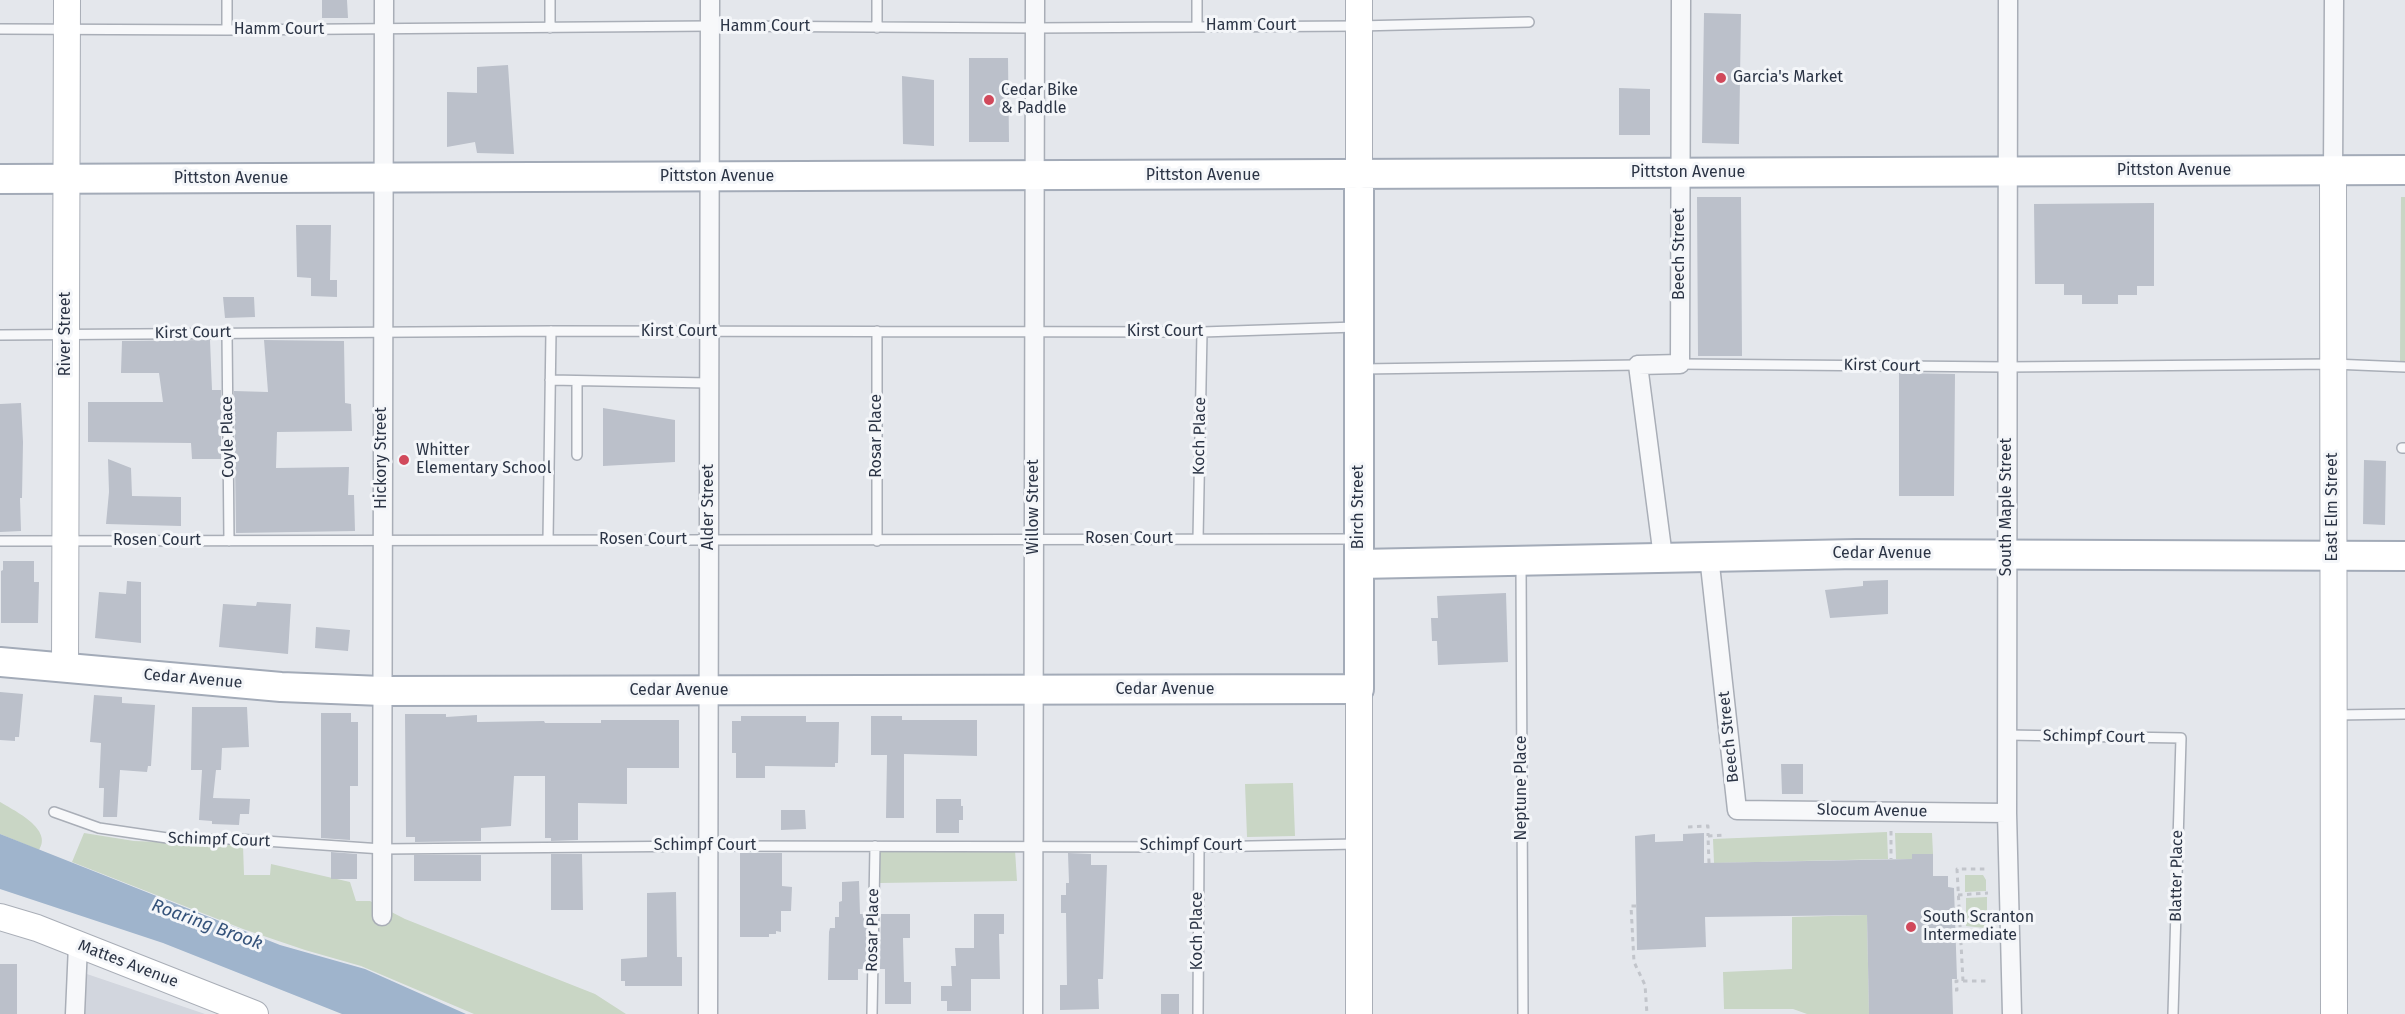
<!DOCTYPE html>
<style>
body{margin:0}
canvas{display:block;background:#e4e7ec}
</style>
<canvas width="2405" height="1014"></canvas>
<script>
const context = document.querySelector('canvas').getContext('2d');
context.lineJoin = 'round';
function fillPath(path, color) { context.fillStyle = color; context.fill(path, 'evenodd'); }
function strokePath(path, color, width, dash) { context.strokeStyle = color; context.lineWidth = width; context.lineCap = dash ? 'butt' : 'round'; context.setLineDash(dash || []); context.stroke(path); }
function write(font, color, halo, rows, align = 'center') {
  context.font = font + ' "Fira Sans",sans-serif'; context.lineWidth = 6; context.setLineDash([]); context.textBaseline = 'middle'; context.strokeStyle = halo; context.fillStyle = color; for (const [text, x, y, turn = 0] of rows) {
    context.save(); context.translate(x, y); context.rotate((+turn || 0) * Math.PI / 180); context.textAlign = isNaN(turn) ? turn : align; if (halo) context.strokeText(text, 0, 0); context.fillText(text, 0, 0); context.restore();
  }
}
fillPath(new Path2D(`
 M81,972L205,1014H80Z`), '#d2d6de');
fillPath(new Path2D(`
 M2401,197H2405V362H2400Z
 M1293,783L1295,836L1247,837L1245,784Z
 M0,802C15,811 53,829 39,850L0,834Z
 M1887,832L1888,859L1714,863L1713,839Z
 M84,833L134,841L243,845L244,875H270L271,864L350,882L356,901H370L405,919L595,994L626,1014H474L361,966L305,950L243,929L72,862Z
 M1895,833H1932L1933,854H1912V859H1896Z
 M879,850H1015L1017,881L879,883Z
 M1983,875L1986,880V891L1965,892V875Z
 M1987,897V926L1985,928L1966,926V898Z
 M1867,915L1869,1014H1807L1793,1009H1724L1723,972L1792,969V917Z`), '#c9d6c5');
fillPath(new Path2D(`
 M0,834L280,945L365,969L466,1014H342L163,943L0,889Z`), '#9fb4cc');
fillPath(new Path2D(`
 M322,0H347L348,18H322Z
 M1704,13L1741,14L1739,144L1702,143Z
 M969,58H1008L1009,142H969Z
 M508,65L514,154L477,153L475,142L447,147V92L477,93V67Z
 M902,76L934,80V146L903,144Z
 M1619,88L1650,89V135H1619Z
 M1697,197H1741L1742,356H1698Z
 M2154,203V286H2137V295H2118V304H2082V295H2064V284H2035L2034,204Z
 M296,225H331L330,280H337V297L311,296V278L297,277Z
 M223,297H254L255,317L225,318Z
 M210,340L212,390H221V459H192L191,443L88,442V402H163L159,373H121L122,341Z
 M264,340L344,341L345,403L351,404L352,431L277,432L276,468L349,467L348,495H354L355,531L236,533L234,391L268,392Z
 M1899,373L1955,374L1954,496H1899Z
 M21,403L23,442L22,498H20L21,531L0,532V404Z
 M603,408L675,420V462L603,466Z
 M108,459L131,468L132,496L181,497V526L106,524L109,492Z
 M2364,460L2386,461L2385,525L2363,524Z
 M3,561H34V582H39L38,623H1V571L3,570Z
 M1888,580V614L1830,618L1825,590L1863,586V581Z
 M127,581L141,582V643L95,638L99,592L126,594Z
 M1506,593L1508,662L1438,665L1437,641H1432L1431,618H1438L1437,596Z
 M257,602L291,604L288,654L219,647L223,604L256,606Z
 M316,627L350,630L348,651L315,648Z
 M0,692L23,694L19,737H15V741L0,740Z
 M94,695L122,697V703L155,705L151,766H148L147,772L120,770L117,817H103L104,788H99L101,743L90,742Z
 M192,707H247L249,747L222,748L221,770H216L213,798L250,799L249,814H240L239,825L212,824V821L199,820L202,770H191Z
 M321,713H351V722H358V786H350V840L321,838Z
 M405,714H446V717L477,715V722L544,721L545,723H601V720H679V768H627V804L578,803V840L551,841V838H545V776H514L511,826L481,828V841L415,842V837H406Z
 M741,716H806V722H839L838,763H835V767L765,766V778H736V753H732V721H741Z
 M871,716H902V720H977V756L904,754V818H886L887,755H871Z
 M1781,764H1803V794H1782Z
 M936,799H961V806H963V820H959V833H936Z
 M781,810H805L806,829L781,830Z
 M1704,833V863L1912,859V854H1933V876H1948V887L1954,888L1957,979H1952L1953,1014H1869L1867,915L1705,917L1706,947L1637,950L1635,836L1655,834V842L1683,841V834Z
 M331,852L357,854V879H331Z
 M740,853H782V886L792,887L791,911H781V932L776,931V934H769V937H740Z
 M1068,853L1091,854V865H1107L1103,979H1098L1099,1009L1060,1010V985H1067L1066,913H1061V895H1066V883H1069Z
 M551,854H582L583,910H551Z
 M414,855H481V881H414Z
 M859,881L860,914H867L866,969H858V980H828L829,932L830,928H835V917H839V902L842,901V882Z
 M676,892L677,957H682V986H625V981H621V959L647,957V893Z
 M881,914H910V938H903L904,982H911V1004H885V969H880Z
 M974,914H1004V934H999L1000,979H971V1011H947V1001H941V986H952L951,966H956L955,948H974Z
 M0,964H17V1014H0Z
 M1161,994H1179V1014H1161Z`), '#bbc0ca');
const lane = new Path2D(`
 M550,0V28
 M877,0V28
 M1197,0V26
 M0,29L227,30L710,26L1034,28L1358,26L1529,22
 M227,30V0
 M227,333L229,541
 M0,335L551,331L1202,332L1356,327
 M1680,364L2007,367L2333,364L2405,367
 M1362,369L1638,365
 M550,380L709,383
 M577,381V455
 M2402,448H2405
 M1198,539L1202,332
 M548,540L551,331
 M0,541L1356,539
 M877,541V331
 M1521,563L1523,1014
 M2335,715L2405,714
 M2007,735L2181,738L2173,1014
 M54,812L99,828L174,839H236L382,849L708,846L1199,847L1357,844
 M872,1014L875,846
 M1198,1014L1199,847`);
const street = new Path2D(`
 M2008,0L2007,813L2012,1014
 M2333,170L2334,0
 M1709,556L1737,810L2007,813
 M1663,557L1638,365L1680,364L1681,0
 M382,916L384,0
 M75,1014L78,945
 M708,1014L710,0
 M1033,1014L1035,0`);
const secondary = new Path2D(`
 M2333,170L2334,1014
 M1359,175V0
 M65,668L67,0
 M0,917L37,928L255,1014
 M1359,1014V689`);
const primary = new Path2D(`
 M0,179L2405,170
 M1359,564L1857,554L2405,556
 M0,662L281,687L382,691L1359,689V175`);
strokePath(lane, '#a9aeb7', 12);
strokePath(street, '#a9aeb7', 21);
strokePath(secondary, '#a9aeb7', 28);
strokePath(primary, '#a3abb8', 32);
strokePath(new Path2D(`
 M1688,827L1708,826V836
 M1891,831V859
 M1709,863L1708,836L1726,835
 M1958,895L1988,893
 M1636,906H1631L1634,962L1645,985L1647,1014
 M1963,981L1957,869H1988
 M1955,990H1957L1956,981H1989`), '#c2c5cb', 3, [4.5, 4.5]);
strokePath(lane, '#f7f8fa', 9);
strokePath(street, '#f7f8fa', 18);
strokePath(secondary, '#fff', 26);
strokePath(primary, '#fff', 28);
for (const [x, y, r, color] of [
 [1721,78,6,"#d1495b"],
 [989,100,6,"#d1495b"],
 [404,460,6,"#d1495b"],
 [1911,927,6,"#d1495b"]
]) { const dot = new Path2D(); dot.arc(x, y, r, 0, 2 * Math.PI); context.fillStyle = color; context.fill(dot); strokePath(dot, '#f4f6f9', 2); }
write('16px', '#2b3445', '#f4f6f9', [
 ["Hamm Court",1251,26],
 ["Hamm Court",765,27],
 ["Hamm Court",279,30],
 ["Pittston Avenue",2174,171],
 ["Pittston Avenue",1688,173],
 ["Pittston Avenue",1203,176],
 ["Pittston Avenue",717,177],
 ["Pittston Avenue",231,179],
 ["Beech Street",1680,254,-90],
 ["Kirst Court",679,332],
 ["Kirst Court",1165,332],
 ["Kirst Court",193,333,-1],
 ["River Street",66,334,-90],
 ["Kirst Court",1882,366,1],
 ["Rosar Place",877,436,-90],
 ["Koch Place",1200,436,-89],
 ["Coyle Place",228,437,-91],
 ["Hickory Street",382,458,-90],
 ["Alder Street",709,507,-90],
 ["Willow Street",1034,507,-90],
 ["Birch Street",1359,507,-90],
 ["South Maple Street",2007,507,-90],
 ["East Elm Street",2333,507,-90],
 ["Rosen Court",1129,539],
 ["Rosen Court",643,540],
 ["Rosen Court",157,541],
 ["Cedar Avenue",1882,554],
 ["Cedar Avenue",193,679,5],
 ["Cedar Avenue",1165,690],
 ["Cedar Avenue",679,691],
 ["Beech Street",1729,737,-96],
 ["Schimpf Court",2094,737,1],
 ["Neptune Place",1522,788,-90],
 ["Slocum Avenue",1872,811,1],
 ["Schimpf Court",219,840,2],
 ["Schimpf Court",705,846],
 ["Schimpf Court",1191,846],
 ["Blatter Place",2177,876,-89],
 ["Rosar Place",873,930,-89],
 ["Koch Place",1198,931,-90],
 ["Mattes Avenue",128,964,21]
]);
write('16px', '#2b3445', '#f4f6f9', [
 ["Garcia's Market",1733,78],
 ["Cedar Bike",1001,91],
 ["& Paddle",1001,109],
 ["Whitter",416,451],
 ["Elementary School",416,469],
 ["South Scranton",1923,918],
 ["Intermediate",1923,936]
], 'left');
write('italic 18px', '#34527a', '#f4f6f9', [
 ["Roaring Brook",207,925,20]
]);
</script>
